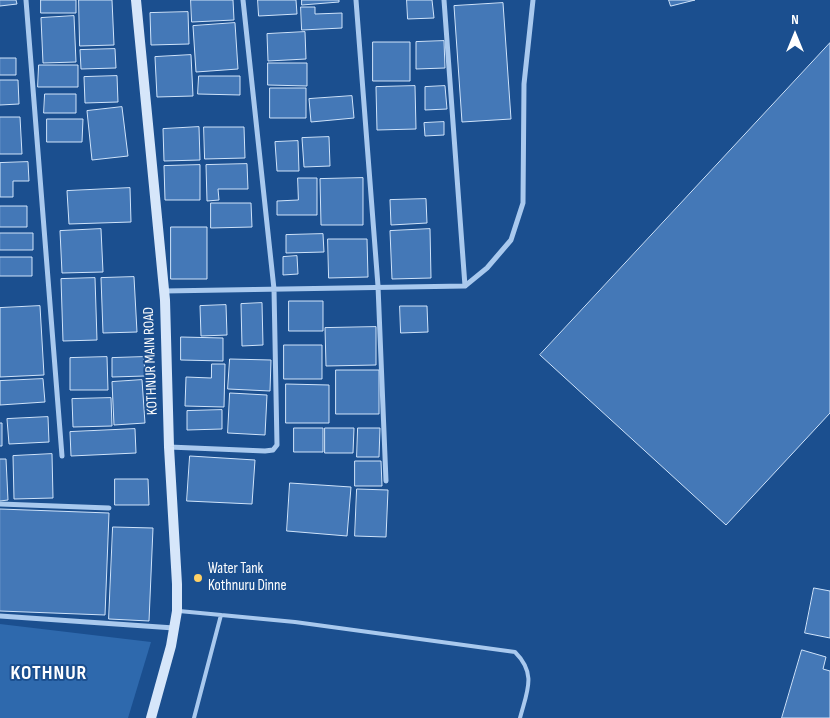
<!DOCTYPE html>
<style>
body{margin:0}
#map{position:relative;width:830px;height:718px;overflow:hidden;background:#1b4f8f;font-family:"Sofia Sans Condensed",sans-serif}
canvas{display:block}
.north{position:absolute;left:770px;top:10px;width:50px;height:50px;-webkit-text-stroke:4px #1b4f8f;paint-order:stroke;rotate:0deg;font-size:14px;font-weight:700;line-height:20px;text-align:center;color:#fff}
.north::after{content:'';display:block;margin:auto;width:18px;height:22px;background:#fff;clip-path:polygon(50% 0,100% 100%,50% 72%,0 100%)}
</style>
<div id="map">
<canvas width="830" height="718"></canvas>
<div class="north">N</div>
</div>
<script>
const context = document.querySelector('canvas').getContext('2d');
context.lineJoin = 'round';
function fillPath(path, color) { context.fillStyle = color; context.fill(path, 'evenodd'); }
function strokePath(path, color, width, dash) { context.strokeStyle = color; context.lineWidth = width; context.lineCap = dash ? 'butt' : 'round'; context.setLineDash(dash || []); context.stroke(path); }
function write(font, color, halo, rows, align = 'center') {
  context.font = font + ' "Sofia Sans Condensed",sans-serif'; context.lineWidth = 4; context.setLineDash([]); context.textBaseline = 'middle'; context.strokeStyle = halo; context.fillStyle = color; for (const [text, x, y, turn = 0] of rows) {
    context.save(); context.translate(x, y); context.rotate((+turn || 0) * Math.PI / 180); context.textAlign = isNaN(turn) ? turn : align; if (halo) context.strokeText(text, 0, 0); context.fillText(text, 0, 0); context.restore();
  }
}
fillPath(new Path2D(`
 M0,624L151,642L128,718H0Z`), '#2e69ad');
const building = new Path2D(`
 M0,0H16L17,4L0,6Z
 M41,0H76V13H41Z
 M79,0H112L114,45L80,46Z
 M191,0H233L234,20L192,22Z
 M258,0H296L297,14L259,16Z
 M302,0H339V2L302,5Z
 M407,0H432L434,18L408,19Z
 M669,0H695L671,6Z
 M503,3L511,119L462,122L454,6Z
 M301,7H315V14L342,13V28L302,30Z
 M188,12L189,44L151,45L150,13Z
 M74,16L76,62L43,63L41,18Z
 M235,23L238,69L196,72L193,26Z
 M305,32L306,59L268,61L267,34Z
 M444,41L445,68L416,69V42Z
 M373,42H410V81H373Z
 M830,43V413L726,525L540,355Z
 M115,49L116,68L81,69L80,50Z
 M191,55L193,96L157,97L155,57Z
 M0,58H16V75H0Z
 M268,63H307V86L268,85Z
 M39,65H78V87H38Z
 M117,76L118,102L85,103L84,77Z
 M199,76H240V95L198,94Z
 M0,80H18L19,104L0,105Z
 M415,86L416,129L377,130L376,87Z
 M445,86L447,109L425,110V87Z
 M270,88H306V118H270Z
 M45,94H76V113H44Z
 M352,96L354,118L311,122L309,99Z
 M122,107L128,156L92,160L87,111Z
 M0,117H20L22,154H0Z
 M47,119H83L82,142H47Z
 M444,122V135L425,136L424,123Z
 M199,127L200,160L164,161L163,129Z
 M204,127H244L245,158L205,159Z
 M329,137L330,166L304,167L302,138Z
 M298,141L299,171H277L275,142Z
 M28,162L29,181H13V197H0V163Z
 M247,164L248,189H218L219,200L207,201L206,165Z
 M200,165V200H165L164,166Z
 M298,178H317V215H277V201L298,200Z
 M363,178V225H321L320,179Z
 M130,188L131,222L69,224L67,191Z
 M426,199L427,223L391,225L390,200Z
 M211,203H251L252,227L211,228Z
 M0,206H27V227H0Z
 M171,227H207V279H171Z
 M101,229L103,272L62,273L60,231Z
 M430,229L431,278L392,279L390,231Z
 M0,233H33V250H0Z
 M323,234L324,252L286,253V235Z
 M328,239H367L368,277L329,278Z
 M297,256L298,274L283,275V257Z
 M0,257H32V276H0Z
 M134,277L137,332L103,333L101,278Z
 M95,278L97,340L63,341L61,279Z
 M289,301H323V331H289Z
 M262,303L263,345L242,346L241,304Z
 M226,305L227,335L201,336L200,306Z
 M40,306L44,375L0,377V308Z
 M400,306H427L428,332L401,333Z
 M376,327V365L326,366L325,328Z
 M181,337L223,338V361L181,360Z
 M284,345H322V379H284Z
 M107,357L108,390H70V358Z
 M144,357L145,376L112,377V358Z
 M230,359L271,360L270,391L228,389Z
 M212,364H225L224,407L185,406L186,377L211,378Z
 M336,370H379V414H336Z
 M43,379L45,402L0,405V381Z
 M142,380L145,423L114,425L112,382Z
 M286,384L329,385V423H286Z
 M230,393L267,395L265,435L228,433Z
 M111,398L112,426L73,427L72,399Z
 M222,410V429L187,430V411Z
 M48,417L49,442L9,444L7,419Z
 M0,423H2V446H0Z
 M294,428H323V452H294Z
 M325,428H354L353,453H325Z
 M358,428H380L379,457H357Z
 M135,429L136,453L71,456L70,432Z
 M52,454L53,498L14,499L13,456Z
 M190,456L255,460L252,504L187,501Z
 M0,459H6L8,500L0,501Z
 M355,461H381L382,486H355Z
 M115,479H148L149,505H115Z
 M290,483L351,487L347,536L287,531Z
 M357,489L388,490L386,537L355,536Z
 M0,509L109,513L105,615L0,611Z
 M113,527L153,528L149,621L109,619Z
 M814,588L830,591V638L805,633Z
 M802,650L826,657L823,669L830,671V718H782Z`);
fillPath(building, '#4478b7');
strokePath(building, '#cfe3fa', 1);
strokePath(new Path2D(`
 M179,611L295,622L515,652C537,674 527,691 520,718
 M194,718L221,615`), '#a9c9ee', 4);
strokePath(new Path2D(`
 M26,0L62,456
 M356,0L378,286L386,481
 M444,0L465,286
 M164,291L465,286L487,268L511,240L523,203L524,84L533,0
 M169,447L265,451L273,450L277,445L274,289L243,0
 M0,504L109,508
 M0,616L174,628`), '#a9c9ee', 5);
strokePath(new Path2D(`
 M136,0L165,300L169,447L177,584V611L171,646L151,718`), '#d6e6fa', 10);
for (const [x, y, r, color] of [
 [198,578,5,"#ffd166"]
]) { const dot = new Path2D(); dot.arc(x, y, r, 0, 2 * Math.PI); context.fillStyle = color; context.fill(dot); strokePath(dot, '#1b4f8f', 2); }
write('15px', '#fff', '#1b4f8f', [
 ["KOTHNUR MAIN ROAD",151,361,-92]
]);
write('15px', '#fff', '#1b4f8f', [
 ["Water Tank",208,569],
 ["Kothnuru Dinne",208,586]
], 'left');
context.letterSpacing = '1px';
write('bold 20px', '#fff', '#1b4f8f', [
 ["KOTHNUR",49,674]
]);
context.letterSpacing = '0px';
</script>
